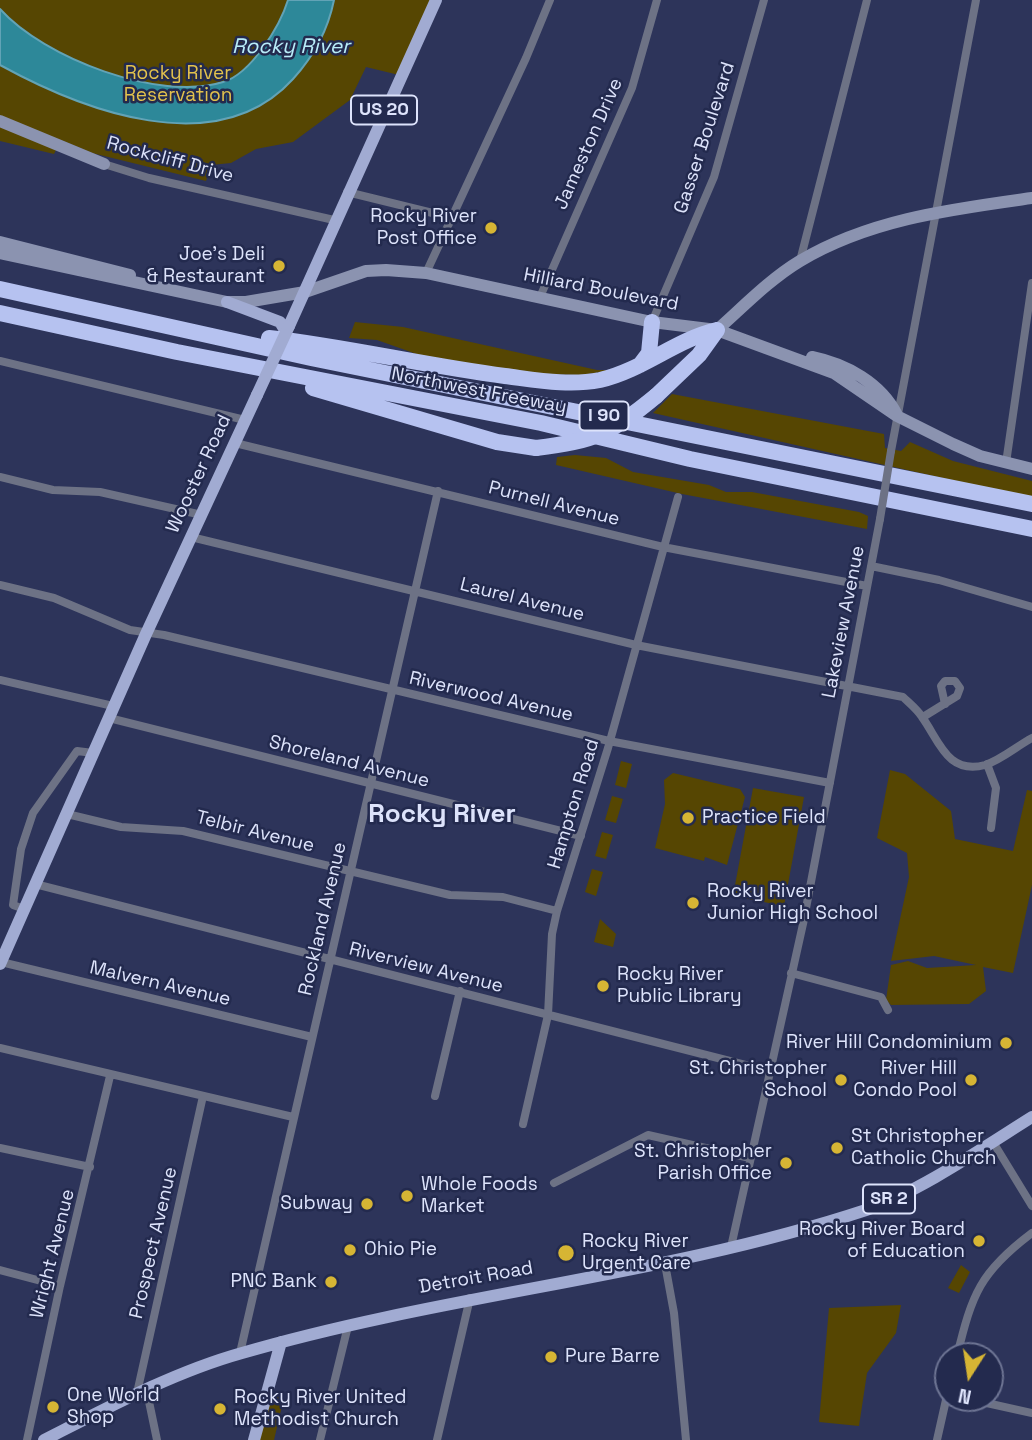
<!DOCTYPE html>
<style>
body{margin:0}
#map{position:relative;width:1032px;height:1440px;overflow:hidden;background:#2d345a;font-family:"Space Grotesk",sans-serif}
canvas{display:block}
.north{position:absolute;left:934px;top:1342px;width:70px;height:70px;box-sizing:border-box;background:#232a4e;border:2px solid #6d7493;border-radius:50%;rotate:192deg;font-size:19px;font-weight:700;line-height:28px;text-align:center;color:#dde3fb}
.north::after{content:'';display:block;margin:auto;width:24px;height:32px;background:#d6b534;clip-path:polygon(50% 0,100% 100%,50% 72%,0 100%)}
</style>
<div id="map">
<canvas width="1032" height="1440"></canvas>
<div class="north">N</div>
</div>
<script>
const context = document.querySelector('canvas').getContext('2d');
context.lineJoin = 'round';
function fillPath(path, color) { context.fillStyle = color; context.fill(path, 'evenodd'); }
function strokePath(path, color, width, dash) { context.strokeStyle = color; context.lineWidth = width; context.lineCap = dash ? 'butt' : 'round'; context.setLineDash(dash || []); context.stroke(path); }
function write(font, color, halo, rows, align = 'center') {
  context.font = font + ' "Space Grotesk",sans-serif'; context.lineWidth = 5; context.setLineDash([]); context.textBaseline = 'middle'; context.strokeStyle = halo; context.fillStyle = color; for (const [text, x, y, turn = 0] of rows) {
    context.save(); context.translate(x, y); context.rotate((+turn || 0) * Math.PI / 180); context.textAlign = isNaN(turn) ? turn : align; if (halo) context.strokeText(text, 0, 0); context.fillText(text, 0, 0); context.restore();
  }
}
fillPath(new Path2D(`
 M0,0H434L399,75L366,67L350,100L293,142L256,149L231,163L211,165L206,181L92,153L61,140L54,154L0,141Z
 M355,322L403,327L597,370H615L581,375L535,374L425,357L377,340L349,338Z
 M672,394L884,434L885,448L901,451L910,442L953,461L1032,481V498L653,413Z
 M575,455L606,458L633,472L709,485L726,492H752L859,512L868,516L867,529L682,494L556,465L557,457Z
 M621,761L632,764L626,788L615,785Z
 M890,770L905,774L951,811L955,839L1013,851L1027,790L1032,791V885L1013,973L983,967L986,991L969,1004L891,1005L886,1000L891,965L908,961L927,968L976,965L934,956L891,961L909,877L907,853L877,838Z
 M673,773L740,789L745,797L727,865L705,857L704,861L655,848L665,804L664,780Z
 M753,788L804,797L784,906L733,896Z
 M612,796L623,799L616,823L605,820Z
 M602,832L613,835L606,859L595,856Z
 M592,869L603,872L596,896L585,892Z
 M600,919L616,934L613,947L594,942Z
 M961,1265L970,1272L959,1293L948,1288Z
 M901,1305L896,1333L867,1373L859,1426L819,1422L829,1308Z
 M272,1394L284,1397L274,1440H258Z`), '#564602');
const water = new Path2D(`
 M288,0H334C328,30 313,57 293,79C217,163 82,110 0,65V9C44,58 159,102 223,82C251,74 280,26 288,0Z`);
fillPath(water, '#2d8899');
strokePath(water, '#62a3b6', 2);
strokePath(new Path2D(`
 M104,164L149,178L334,220
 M347,192L453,218
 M800,261L867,0
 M426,273L526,58L550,0
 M540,297L632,88L657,0
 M652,322L714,177L764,0
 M0,361L245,420
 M235,443L663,547L867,586
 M891,451L976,0
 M1006,463L1032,283
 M0,477L53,490L100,492L202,515
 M191,537L636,645L903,697C909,703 917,709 922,717C939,740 947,775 985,765C1001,760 1017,746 1032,738
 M871,566L939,580L1032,607
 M0,585L54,598L130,630L164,635L609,741L830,783
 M0,680L113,706
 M923,717L957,696L960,688L955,681H945L941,686L945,704
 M109,718L581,836
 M987,764L996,788L991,828
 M67,814L121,827L183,831L450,895L503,897L557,911
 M35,884L769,1071
 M24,909L13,905L21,849L33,813L77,751L93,753
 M1,962L312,1037
 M791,973L881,997L888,1010
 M0,1048L293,1117
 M435,1096L460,991
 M523,1124L548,1015L552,934L557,911L608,748L678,497
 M993,1142L1032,1206
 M0,1148L90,1167
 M554,1183L648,1135L750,1158
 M731,1247L803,924L880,519
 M665,1264L674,1313L686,1440
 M0,1270L60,1286
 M240,1353L438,491
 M957,1356C972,1294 980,1272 1032,1233
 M147,1392L157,1440
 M137,1393L203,1096
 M964,1398L1032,1413
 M27,1440L60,1286L110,1076
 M320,1440L348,1326
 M437,1440L470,1298
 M937,1440L948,1391`), '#6d7285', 8);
strokePath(new Path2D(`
 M0,121L104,164
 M0,242L130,275
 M0,253L227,302H246L305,292L366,271L386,270L426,273L652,322L717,330L834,373L897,416L953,444L980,456L1032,469
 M717,330C743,307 770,279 800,261C870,219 953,209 1032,198
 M812,357C846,364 881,383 897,415`), '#8b93b0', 12);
strokePath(new Path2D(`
 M227,302L280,322L286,332
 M289,326L436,0
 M0,964L146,634L257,395
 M44,1440C107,1408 174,1372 242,1353C448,1293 663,1277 866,1210C919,1192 984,1147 1032,1117
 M254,1440L281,1342`), '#a1abd2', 12);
strokePath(new Path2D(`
 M0,289L311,358L1032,504
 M0,313L177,352L541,423L690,459L1032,529
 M269,338C348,347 426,366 505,376C537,380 569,386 600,380C643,370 675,340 717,330
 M640,365L649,353L652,322
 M313,388L497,442L536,448
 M656,396L699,355L717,330`), '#b6c2f0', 16);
strokePath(new Path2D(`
 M880,519L891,451`), '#6d7285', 8);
strokePath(new Path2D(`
 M257,395L289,326`), '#a1abd2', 12);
strokePath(new Path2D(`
 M536,448C595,441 610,434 656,396`), '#b6c2f0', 16);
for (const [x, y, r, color] of [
 [491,228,7,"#d6b534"],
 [279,266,7,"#d6b534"],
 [688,818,7,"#d6b534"],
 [693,903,7,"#d6b534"],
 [603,986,7,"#d6b534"],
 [1006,1043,7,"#d6b534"],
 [841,1080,7,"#d6b534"],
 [971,1080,7,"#d6b534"],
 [837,1148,7,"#d6b534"],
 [786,1163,7,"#d6b534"],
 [407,1196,7,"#d6b534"],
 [367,1204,7,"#d6b534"],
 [979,1241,7,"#d6b534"],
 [350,1250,7,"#d6b534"],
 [566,1253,9,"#d6b534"],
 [331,1282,7,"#d6b534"],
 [551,1357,7,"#d6b534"],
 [53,1407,7,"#d6b534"],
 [220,1409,7,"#d6b534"]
]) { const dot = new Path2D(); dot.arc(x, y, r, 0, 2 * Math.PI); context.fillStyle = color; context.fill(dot); strokePath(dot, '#232a4e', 2.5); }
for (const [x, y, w] of [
 [384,110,66],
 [604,416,49],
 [889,1199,52]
]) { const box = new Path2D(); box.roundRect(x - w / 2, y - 14.5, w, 29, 5); context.fillStyle = '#232a4e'; context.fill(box); strokePath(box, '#dde3fb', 2); }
write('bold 18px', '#dde3fb', null, [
 ["US 20",384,110],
 ["I 90",604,416],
 ["SR 2",889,1199]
]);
write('19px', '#e3c24d', '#232a4e', [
 ["Rocky River",178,74],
 ["Reservation",178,96]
]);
write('19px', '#dde3fb', '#232a4e', [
 ["Gasser Boulevard",705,138,-72],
 ["Jameston Drive",589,144,-66],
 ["Rockcliff Drive",170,160,15],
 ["Hilliard Boulevard",601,290,11],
 ["Northwest Freeway",479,391,11],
 ["Wooster Road",199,474,-65],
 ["Purnell Avenue",554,504,14],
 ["Laurel Avenue",522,600,14],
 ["Lakeview Avenue",844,622,-79],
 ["Riverwood Avenue",491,697,13],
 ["Shoreland Avenue",349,762,14],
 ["Hampton Road",574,804,-73],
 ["Telbir Avenue",255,832,14],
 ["Rockland Avenue",323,919,-77],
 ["Riverview Avenue",426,968,14],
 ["Malvern Avenue",160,984,13],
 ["Prospect Avenue",154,1243,-77],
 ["Wright Avenue",53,1254,-76],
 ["Detroit Road",476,1278,-10]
]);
write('19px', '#dde3fb', '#232a4e', [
 ["Rocky River",477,217,"right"],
 ["Post Office",477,239,"right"],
 ["Joe's Deli",265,255,"right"],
 ["& Restaurant",265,277,"right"],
 ["Practice Field",702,818],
 ["Rocky River",707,892],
 ["Junior High School",707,914],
 ["Rocky River",617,975],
 ["Public Library",617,997],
 ["River Hill Condominium",992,1043,"right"],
 ["St. Christopher",827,1069,"right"],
 ["School",827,1091,"right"],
 ["River Hill",957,1069,"right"],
 ["Condo Pool",957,1091,"right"],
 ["St Christopher",851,1137],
 ["Catholic Church",851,1159],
 ["St. Christopher",772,1152,"right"],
 ["Parish Office",772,1174,"right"],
 ["Whole Foods",421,1185],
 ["Market",421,1207],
 ["Subway",353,1204,"right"],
 ["Rocky River Board",965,1230,"right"],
 ["of Education",965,1252,"right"],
 ["Rocky River",582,1242],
 ["Urgent Care",582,1264],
 ["Ohio Pie",364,1250],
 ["PNC Bank",317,1282,"right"],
 ["Pure Barre",565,1357],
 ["One World",67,1396],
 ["Shop",67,1418],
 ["Rocky River United",234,1398],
 ["Methodist Church",234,1420]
], 'left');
write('italic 21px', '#b8ecf8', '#232a4e', [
 ["Rocky River",291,47]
]);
write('bold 26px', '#dde3fb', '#232a4e', [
 ["Rocky River",442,815]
]);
</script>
